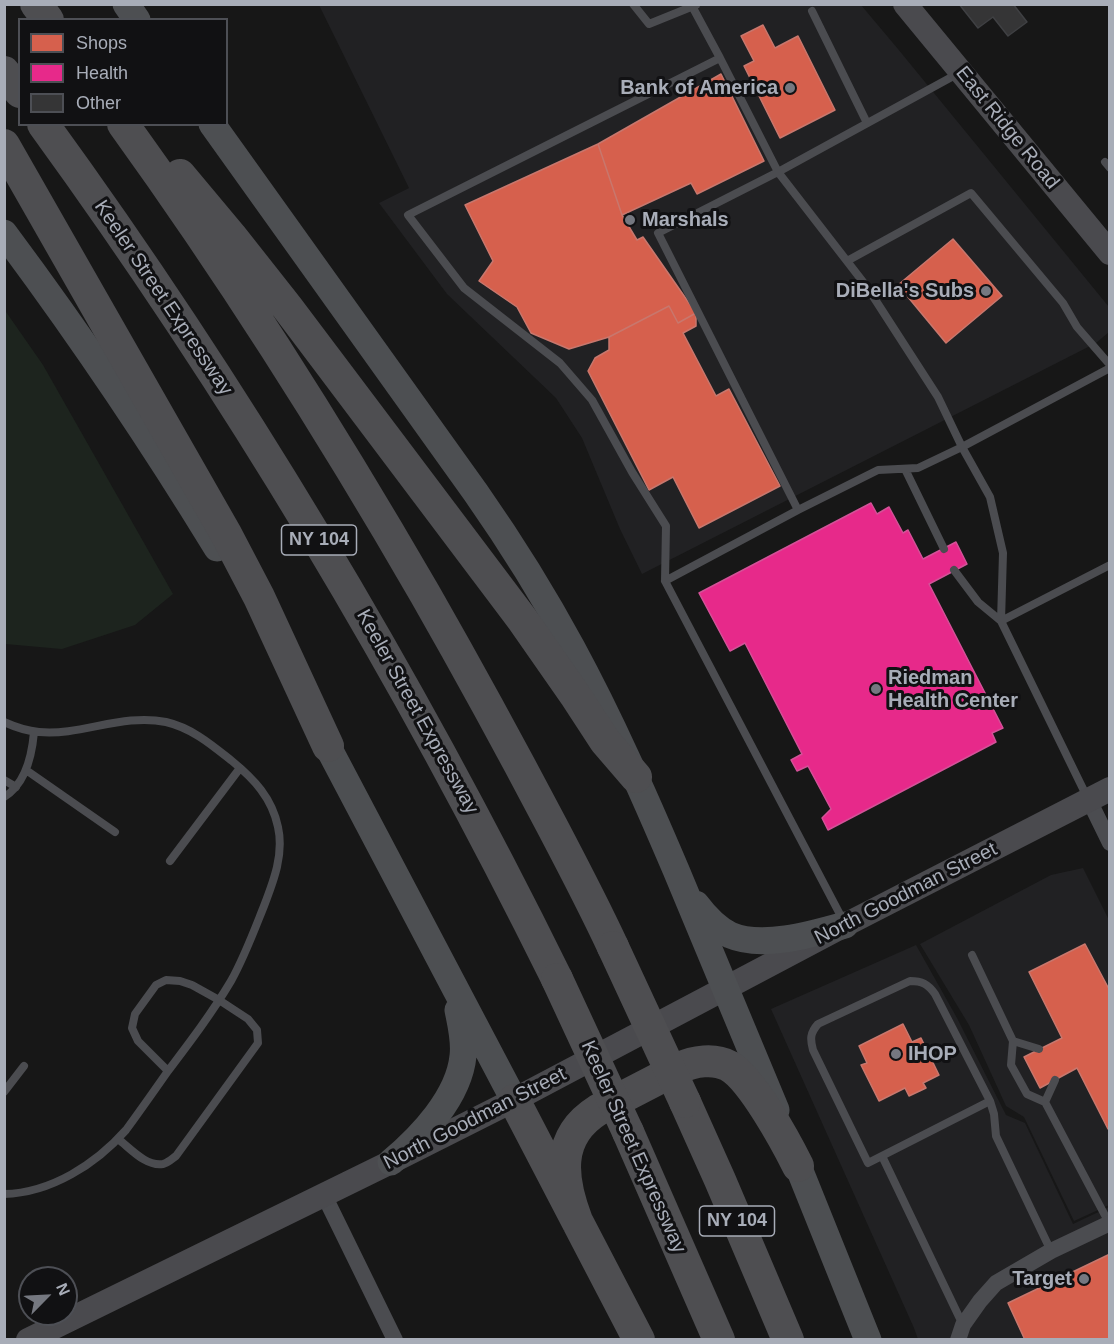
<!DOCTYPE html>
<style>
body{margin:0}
#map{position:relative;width:1114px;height:1344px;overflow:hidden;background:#171717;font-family:Arial,sans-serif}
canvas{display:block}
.frame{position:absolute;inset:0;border:6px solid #a8adb8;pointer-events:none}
.legend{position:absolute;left:18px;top:18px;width:210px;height:108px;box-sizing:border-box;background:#111113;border:2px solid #4d4f55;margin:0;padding:8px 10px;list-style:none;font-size:18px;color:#a8adb8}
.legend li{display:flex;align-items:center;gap:12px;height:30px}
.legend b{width:30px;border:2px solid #4d4f55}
.north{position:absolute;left:18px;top:1266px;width:60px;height:60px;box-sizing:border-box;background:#111113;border:2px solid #4d4f55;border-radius:50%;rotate:66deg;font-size:16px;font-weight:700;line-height:24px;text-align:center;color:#a8adb8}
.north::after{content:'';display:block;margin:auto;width:21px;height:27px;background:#757880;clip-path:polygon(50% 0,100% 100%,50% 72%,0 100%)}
</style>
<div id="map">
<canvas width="1114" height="1344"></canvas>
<div class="frame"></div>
<ul class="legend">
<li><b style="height:16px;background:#d6604d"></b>Shops</li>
<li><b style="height:16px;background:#e7298a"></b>Health</li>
<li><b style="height:16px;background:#353536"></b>Other</li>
</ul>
<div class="north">N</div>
</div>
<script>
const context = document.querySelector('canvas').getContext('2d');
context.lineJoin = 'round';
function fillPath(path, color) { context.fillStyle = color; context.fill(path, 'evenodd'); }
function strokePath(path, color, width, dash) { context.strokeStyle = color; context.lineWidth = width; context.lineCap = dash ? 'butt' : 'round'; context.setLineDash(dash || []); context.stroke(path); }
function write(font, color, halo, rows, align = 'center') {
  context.font = font + ' Arial,sans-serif'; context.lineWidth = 6; context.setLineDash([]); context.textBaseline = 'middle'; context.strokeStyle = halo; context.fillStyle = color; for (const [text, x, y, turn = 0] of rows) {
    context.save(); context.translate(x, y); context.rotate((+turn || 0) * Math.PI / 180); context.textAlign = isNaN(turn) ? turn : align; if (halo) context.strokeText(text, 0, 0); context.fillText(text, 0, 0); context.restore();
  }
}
fillPath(new Path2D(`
 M319,5H861L898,49L1109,307V332L1096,343L642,574L620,529L582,438L556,398L447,294L379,203L409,188Z
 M1083,868L1109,920V1205L1074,1221L1024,1117L1006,1106L969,1025L920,944L1051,875Z
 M916,945L957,1018L1006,1115L1025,1123L1073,1224L1109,1207V1339H918L914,1328L771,1009Z`), '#212123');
fillPath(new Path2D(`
 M4,309L43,365L173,594L135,625L62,649L5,644Z`), '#1d241e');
const shops = new Path2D(`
 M763,25L775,48L798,36L835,110L780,138L744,66L754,61L741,36Z
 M721,74L764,161L697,194L691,183L622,215L598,144Z
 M598,144L622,215L637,240L643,237L696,313L678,323L669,306L609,337L569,349L531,333L517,307L479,281L493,261L465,205Z
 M953,239L1002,296L946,343L898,285Z
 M669,306L678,323L696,313V326L683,333L716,396L729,389L780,486L699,528L673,477L649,490L588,371L595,358L609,350V337Z
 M1085,944L1110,991V1128L1108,1129L1077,1068L1040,1088L1024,1057L1062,1038L1029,972Z
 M903,1024L912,1042L921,1038L939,1075L923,1083L926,1088L909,1096L905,1088L879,1101L861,1065L867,1063L859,1046Z
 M1110,1254V1340H1025L1008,1303Z`);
fillPath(shops, '#d6604d');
strokePath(shops, '#c8776d', 1.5);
const health = new Path2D(`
 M871,503L877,514L889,507L903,533L908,530L923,559L956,542L967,564L929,584L1003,728L992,733L996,742L828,830L822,818L831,809L808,766L797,771L791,760L802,754L745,643L730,651L699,593Z`);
fillPath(health, '#e7298a');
strokePath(health, '#d45198', 1.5);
const building = new Path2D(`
 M959,4H1013L1027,22L1008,36L993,17L978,28Z`);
fillPath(building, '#353536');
strokePath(building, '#3f4043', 1.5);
strokePath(new Path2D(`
 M633,4L649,24L696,5
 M692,6L720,58L778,172L867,287L938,397L962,447L990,497L1003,553L1001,621L1088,799
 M812,11L867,123
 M720,58L408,215L464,288L560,363L592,400L632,472L666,526L665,581L844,922
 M1105,162L1110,168
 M847,261L971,193L1063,303L1077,327L1110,365
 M905,469L944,549
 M798,510L658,233L778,172L959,73
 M954,570L978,602L1001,621L1110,565
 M665,581L798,510L878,470L918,468L962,447L1110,368
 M4,722C15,727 27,731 39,732C82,736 122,713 166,722C192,728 212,745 232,761C254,779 272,798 278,827C284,854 274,880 264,906C254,931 244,958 231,981C212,1013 190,1042 168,1071C154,1091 140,1111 126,1130C96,1164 51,1193 4,1194
 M26,770L115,832
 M4,780L16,787
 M4,797C26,784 32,755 34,732
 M170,861L240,768
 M972,955L1013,1041L1011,1065L1027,1094L1045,1102L1109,1223
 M1013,1041L1039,1049
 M4,1092L24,1066
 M990,1101L868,1163L813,1050C810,1039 810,1033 818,1024L910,981C922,981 928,984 935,994L990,1101L994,1114L996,1136L1051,1251
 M1045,1102L1055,1080
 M118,1139C130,1148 146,1167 163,1164C168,1163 172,1159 176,1156L258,1043L257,1030L248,1019L219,1000L192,985L180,981L166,980L156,985L135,1014L132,1028L138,1041L168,1071
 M882,1156L963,1325`), '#4b4c50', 8);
strokePath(new Path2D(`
 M1089,800L1110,843
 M324,1195L395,1340
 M958,1340L963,1325L980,1301L996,1283L1051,1251L1110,1223`), '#4b4c50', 16);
strokePath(new Path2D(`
 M905,4L1110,253
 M28,1340L391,1162L514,1100L845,925L1110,789`), '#4a4a4e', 24);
strokePath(new Path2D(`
 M126,4L137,20
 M212,124L476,493C511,543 543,594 572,648C611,720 644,795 676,870C710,950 743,1030 776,1110
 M4,233C80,335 151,440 217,548
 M318,728L514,1100
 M696,904C705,916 716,928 730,935C762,949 813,934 845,925
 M790,1146L868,1340
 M391,1162C421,1137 459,1097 463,1056C465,1041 461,1025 458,1010`), '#4d4f52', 27);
strokePath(new Path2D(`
 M36,4L48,20
 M4,72L20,92
 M43,124C240,395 409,679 557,979
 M123,124C232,275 332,433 425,594C469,671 511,748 552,826C573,866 594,906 613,947
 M4,145L226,534L259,597L328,746
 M180,175L231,236L287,307L522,619L575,695L605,741L636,777
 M514,1100L639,1340
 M685,1102L720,1180L788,1340
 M628,1132L719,1340
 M577,1221C561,1179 555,1137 598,1110L679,1068C694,1061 714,1058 729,1066C752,1079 786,1142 798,1166`), '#4e4e51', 32);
strokePath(new Path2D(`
 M613,947L685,1102
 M557,979L628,1132`), '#4e4e51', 32);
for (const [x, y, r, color] of [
 [790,88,6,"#757880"],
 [630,220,6,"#757880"],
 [986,291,6,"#757880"],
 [876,689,6,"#757880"],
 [896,1054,6,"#757880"],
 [1084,1279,6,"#757880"]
]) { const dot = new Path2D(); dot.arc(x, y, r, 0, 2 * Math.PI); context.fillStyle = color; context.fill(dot); strokePath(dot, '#111113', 2); }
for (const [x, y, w] of [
 [319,540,75],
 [737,1221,75]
]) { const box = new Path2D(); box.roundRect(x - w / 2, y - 15, w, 30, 4.5); context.fillStyle = '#111113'; context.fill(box); strokePath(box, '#a8adb8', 1.5); }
write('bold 18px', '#a8adb8', null, [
 ["NY 104",319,540],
 ["NY 104",737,1221]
]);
write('bold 20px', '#a8adb8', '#111113', [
 ["Bank of America",778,88],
 ["Marshals",642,220,"left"],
 ["DiBella's Subs",974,291],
 ["Riedman",888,678,"left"],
 ["Health Center",888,701,"left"],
 ["IHOP",908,1054,"left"],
 ["Target",1072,1279]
], 'right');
write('20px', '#a8adb8', '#111113', [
 ["East Ridge Road",1007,128,51],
 ["Keeler Street Expressway",163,298,56],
 ["Keeler Street Expressway",417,712,61],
 ["North Goodman Street",906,894,-27],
 ["North Goodman Street",475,1119,-27],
 ["Keeler Street Expressway",633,1147,66]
]);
</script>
